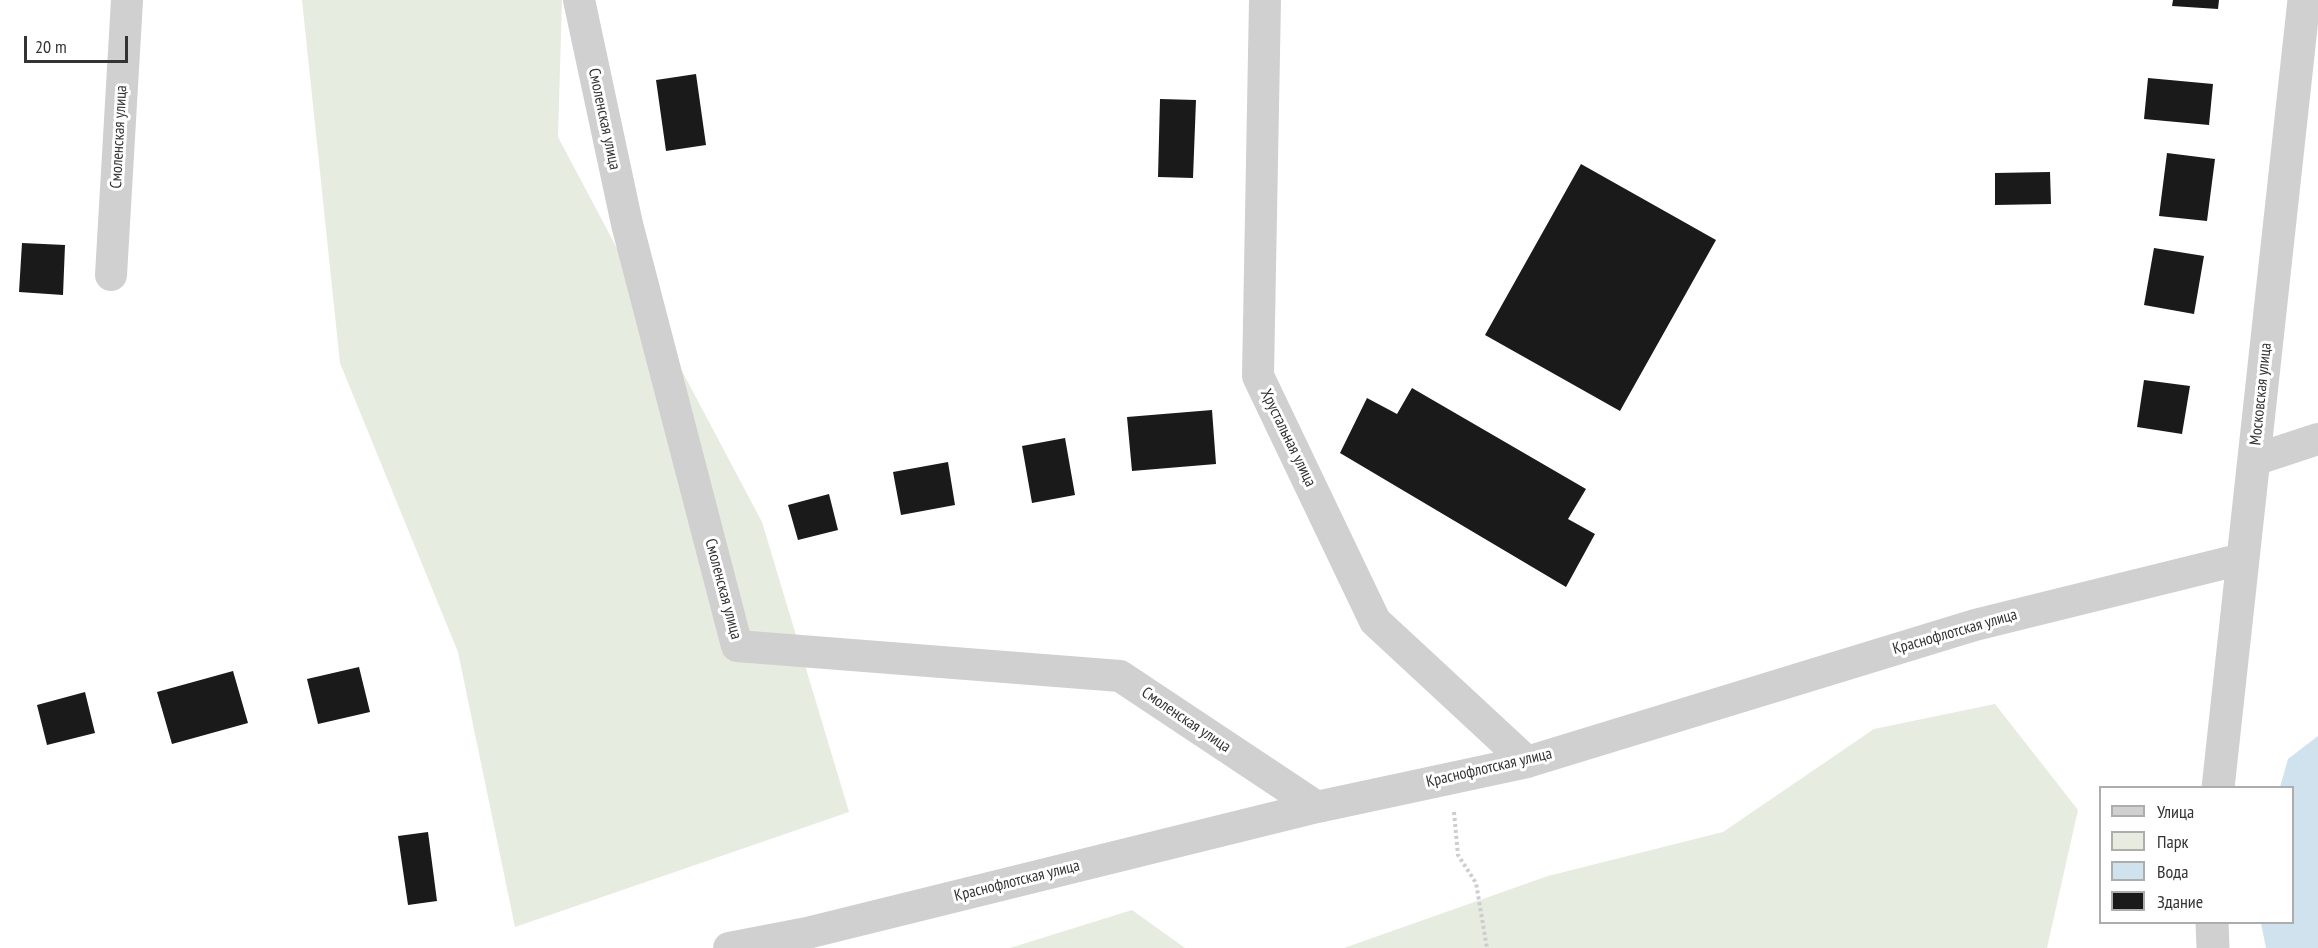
<!DOCTYPE html>
<meta charset="utf-8">
<style>
body{margin:0}
#map{position:relative;width:2318px;height:948px;overflow:hidden;background:#fff;font-family:"PT Sans Narrow",sans-serif}
canvas{display:block}
.legend{position:absolute;left:2099px;top:786px;width:195px;height:138px;box-sizing:border-box;background:#fff;border:2px solid #adadad;margin:0;padding:8px 10px;list-style:none;font-size:18px;color:#333}
.legend li{display:flex;align-items:center;gap:12px;height:30px}
.legend b{width:30px;border:2px solid #adadad}
.scale{position:absolute;left:24px;top:36px;width:104px;height:27px;box-sizing:border-box;border:3px solid #333;border-top:0;padding-left:8px;font-size:18px;line-height:21px;white-space:nowrap;color:#333;-webkit-text-stroke:4px #fff;paint-order:stroke}
</style>
<div id="map">
<canvas width="2318" height="948"></canvas>
<ul class="legend">
<li><b style="height:8px;background:#d0d0d0"></b>Улица</li>
<li><b style="height:16px;background:#e6ecdf"></b>Парк</li>
<li><b style="height:16px;background:#cfe2ee"></b>Вода</li>
<li><b style="height:16px;background:#1a1a1a"></b>Здание</li>
</ul>
<div class="scale">20 m</div>
</div>
<script>
const context = document.querySelector('canvas').getContext('2d');
context.lineJoin = 'round';
function fillPath(path, color) { context.fillStyle = color; context.fill(path, 'evenodd'); }
function strokePath(path, color, width, dash) { context.strokeStyle = color; context.lineWidth = width; context.lineCap = dash ? 'butt' : 'round'; context.setLineDash(dash || []); context.stroke(path); }
function write(font, color, halo, rows, align = 'center') {
  context.font = font + ' "PT Sans Narrow",sans-serif'; context.lineWidth = 6; context.setLineDash([]); context.textBaseline = 'middle'; context.strokeStyle = halo; context.fillStyle = color; for (const [text, x, y, turn = 0] of rows) {
    context.save(); context.translate(x, y); context.rotate((+turn || 0) * Math.PI / 180); context.textAlign = isNaN(turn) ? turn : align; if (halo) context.strokeText(text, 0, 0); context.fillText(text, 0, 0); context.restore();
  }
}
fillPath(new Path2D(`
 M302,0H562L558,137L762,522L849,812L515,927L458,652L340,363Z
 M1995,704L2078,810L2047,948H1344L1548,876L1723,832L1874,729Z
 M1132,910L1185,948H1010Z`), '#e6ecdf');
fillPath(new Path2D(`
 M2318,736V948H2266L2261,923L2292,922V788L2280,787L2288,759Z`), '#cfe2ee');
fillPath(new Path2D(`
 M2173,0H2219L2218,9L2172,6Z
 M696,74L706,145L666,151L656,80Z
 M2148,78L2213,84L2209,125L2144,119Z
 M1160,99L1196,100L1193,178L1158,177Z
 M2167,153L2215,159L2207,221L2159,216Z
 M1581,164L1716,240L1620,411L1485,335Z
 M2050,172L2051,204L1995,205V173Z
 M22,243L65,245L63,295L19,292Z
 M2154,248L2204,256L2194,314L2144,305Z
 M2144,380L2190,386L2182,434L2137,427Z
 M1412,388L1586,489L1568,519L1595,534L1566,587L1340,453L1367,398L1397,414Z
 M1212,410L1216,464L1132,471L1127,417Z
 M1065,438L1075,495L1032,503L1022,446Z
 M948,462L955,505L901,515L893,472Z
 M829,494L838,530L798,540L788,505Z
 M359,667L370,712L318,724L307,679Z
 M233,671L248,723L172,744L157,692Z
 M85,692L95,733L47,745L37,705Z
 M428,832L437,901L408,905L398,836Z`), '#1a1a1a');
strokePath(new Path2D(`
 M1454,812L1458,855L1476,883L1487,948`), '#cdcdcd', 4, [3, 3]);
strokePath(new Path2D(`
 M579,0L627,224L737,646L1120,676L1317,807
 M1265,0L1258,376L1375,621L1527,762
 M111,275L127,0
 M2254,460L2318,439
 M729,948L807,933L1317,807L1527,762L1975,625L2242,559`), '#d0d0d0', 32);
strokePath(new Path2D(`
 M2218,788L2304,0
 M2212,922L2213,948`), '#d0d0d0', 33);
write('16px', '#333', '#fff', [
 ["Смоленская улица",604,119,78],
 ["Смоленская улица",119,137,-87],
 ["Московская улица",2261,394,-84],
 ["Хрустальная улица",1288,438,64],
 ["Смоленская улица",723,589,75],
 ["Краснофлотская улица",1955,632,-16],
 ["Смоленская улица",1186,720,34],
 ["Краснофлотская улица",1489,768,-13],
 ["Краснофлотская улица",1017,881,-14]
]);
</script>
